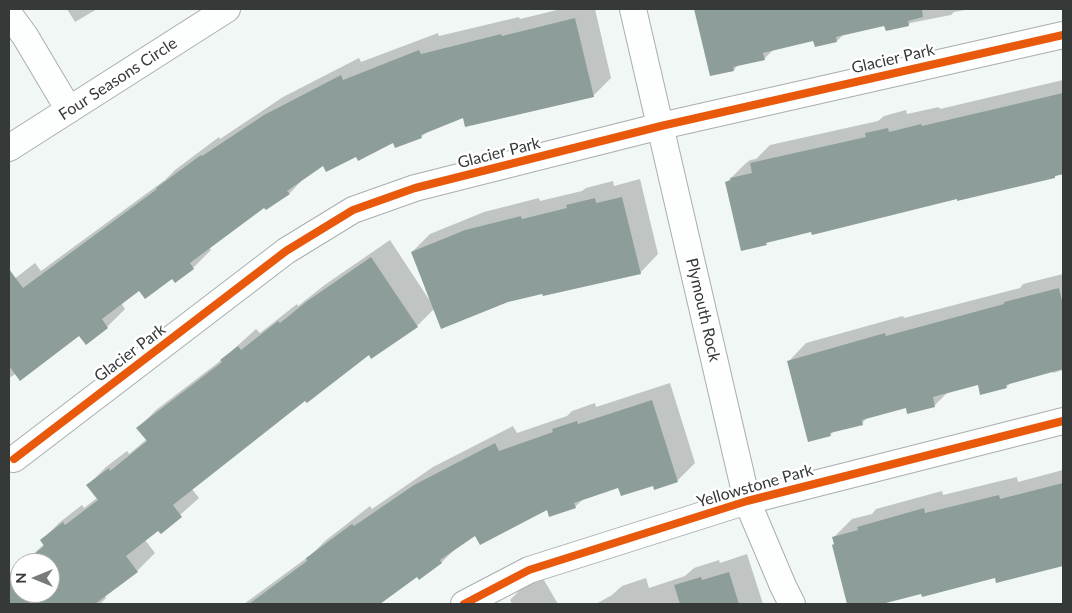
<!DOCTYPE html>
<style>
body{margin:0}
#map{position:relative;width:1072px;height:613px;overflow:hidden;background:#f1f7f5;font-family:Lato,sans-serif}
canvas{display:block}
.frame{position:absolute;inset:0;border:10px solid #353938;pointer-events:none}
.north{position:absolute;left:10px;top:553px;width:50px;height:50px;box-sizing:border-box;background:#fff;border:1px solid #aeb0af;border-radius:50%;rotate:270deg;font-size:14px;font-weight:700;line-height:20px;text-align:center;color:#353938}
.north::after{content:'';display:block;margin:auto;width:18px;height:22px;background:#777c7a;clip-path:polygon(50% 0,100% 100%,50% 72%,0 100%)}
</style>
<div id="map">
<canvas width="1072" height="613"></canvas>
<div class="frame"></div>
<div class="north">N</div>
</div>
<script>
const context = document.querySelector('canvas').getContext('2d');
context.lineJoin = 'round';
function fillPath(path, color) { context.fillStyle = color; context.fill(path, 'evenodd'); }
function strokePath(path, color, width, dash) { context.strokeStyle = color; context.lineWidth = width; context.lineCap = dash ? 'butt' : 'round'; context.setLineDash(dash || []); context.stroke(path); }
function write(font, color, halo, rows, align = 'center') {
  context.font = font + ' Lato,sans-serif'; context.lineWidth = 5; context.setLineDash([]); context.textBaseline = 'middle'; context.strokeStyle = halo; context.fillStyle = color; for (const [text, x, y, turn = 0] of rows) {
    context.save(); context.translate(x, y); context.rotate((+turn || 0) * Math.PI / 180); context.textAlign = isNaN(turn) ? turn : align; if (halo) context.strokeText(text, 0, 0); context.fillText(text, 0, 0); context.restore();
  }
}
fillPath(new Path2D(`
 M67,9H97L75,22Z
 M561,9H595L611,78L593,96L464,117L427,132L421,137L393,141L357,155L323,164L307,175L289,194L265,207L209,247L211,250L193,268L175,282L172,278L139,289L121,303L125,309L107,327L79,335L9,378V283L35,263L41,271L165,180L175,170L219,137L220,139L283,97L359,58L361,62L438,33L439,36L519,17L520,19Z
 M695,9H970L954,12L951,15L910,23L908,25L885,24L844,34L837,41L814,40L774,49L764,59L738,65L734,70L711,75Z
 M1063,80V174L958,199V197L768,241L766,243L727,182L745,164L750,160L756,159L770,145L878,121L884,116L906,110L907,114L939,107L940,109Z
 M640,179L658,254L640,273L543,292L434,309L417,326L369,353L305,399L192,489L199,498L161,532L158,529L145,540L155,553L137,571L105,595L106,598L100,604H9V574L20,566V593H50V563H24L44,544L42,540L60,522L82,505L84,508L97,498L88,485L106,467L127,451L129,454L147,439L138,428L156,410L224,358L256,329L260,333L297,304L298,306L326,284L390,240L430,301L412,252L430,234L484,212L539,198L540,201L582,191L586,188L613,181L614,186Z
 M1063,274V370L1053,373L1052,371L1012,382L1006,387L979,384L948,392L935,405L908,413L907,406L869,416L862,423L835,430L830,435L788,362L806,343L903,316L904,318L1020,288L1023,284Z
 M670,383L695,463L677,481L619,486L584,498L575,507L548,508L476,534L457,547L442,562L417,575L380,604H244L312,554L325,541L370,506L372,509L433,467L513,426L517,433L567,416L572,411L595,403L596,407Z
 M1063,470V560L922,593L878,604H849L834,545L835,544L834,537L852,519L872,514L876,509L942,491L943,495L1017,477L1018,482Z
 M747,554L763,604H596L612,595L622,586L646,578L649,588L685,576L694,568L719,560L720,563Z
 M541,575L558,604H512L510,600L528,582Z`), '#0003');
fillPath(new Path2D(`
 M694,9H922L923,17L908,21L909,26L886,31L884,26L836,37L837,42L815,47L813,41L763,53L765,60L733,67L734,71L710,76Z
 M575,18L594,97L465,127L463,118L421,135L422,138L395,148L393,143L358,161L356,157L326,172L323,166L287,191L290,194L266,210L264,208L190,263L194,269L175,283L172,279L145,299L139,291L102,319L108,328L86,345L79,336L20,381L9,366V269L23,288L157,189L156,188L201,155L202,156L264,115L341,75L343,80L419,50L421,54L501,34L502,36Z
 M1063,93V174L1055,176V178L957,201V199L812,235L811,232L766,243L767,245L741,251L725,182L731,180L730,178L752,173L750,163L866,137L865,133L888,128L889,132L921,124L922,126Z
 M622,197L641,274L543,296L542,294L508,302L441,329L411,252L465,230L521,216L522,219L567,208L566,205L595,198L596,203Z
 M371,257L418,327L371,359L369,355L307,403L305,401L173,505L182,517L161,534L158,531L126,556L138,572L95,604H9V574L20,565V593H50V563H23L44,546L40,540L63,522L65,525L98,500L86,485L109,468L110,471L147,441L136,428L222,362L220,360L238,346L241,350L278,321L280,323L306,302Z
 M1059,288L1063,305V369L1006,385L1007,388L980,395L978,385L933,397L935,407L907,414L906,408L862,420L863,425L830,433L831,436L808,442L787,361L885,333L886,336L1004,304V302Z
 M652,400L678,482L654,490L653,486L621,496L618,488L574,503L576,508L549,517L547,510L480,545L475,536L440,560L442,563L419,580L417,577L380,604H249L307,561L306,558L352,524L354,526L414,485L495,443L499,451L553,432L552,429L577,421L578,424Z
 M1063,483V566L996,583L995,578L922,597L921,594L882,604H847L832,545L834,544L832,537L858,530L857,527L924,508L925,513L999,495L1000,499Z
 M729,572L739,604H680L674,585L701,577L702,580Z`), '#8d9e9a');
const minor = new Path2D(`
 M633,9L747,501L783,586L792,604
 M9,14L25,36L69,110
 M9,148L227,9
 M14,459L286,251L353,210L415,188L661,126L1063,35
 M464,604L529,570L747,501L1063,421`);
strokePath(minor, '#aaaead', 28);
strokePath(minor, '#fdfefe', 26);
strokePath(new Path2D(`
 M14,459L286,251L353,210L415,188L661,126L1063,35
 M464,604L529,570L747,501L1063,421`), '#e8590c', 8);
write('16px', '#353938', '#fff', [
 ["Glacier Park",893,59,-13],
 ["Four Seasons Circle",118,79,-33],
 ["Glacier Park",499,153,-14],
 ["Plymouth Rock",703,310,77],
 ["Glacier Park",130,353,-37],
 ["Yellowstone Park",755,486,-16]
]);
</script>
